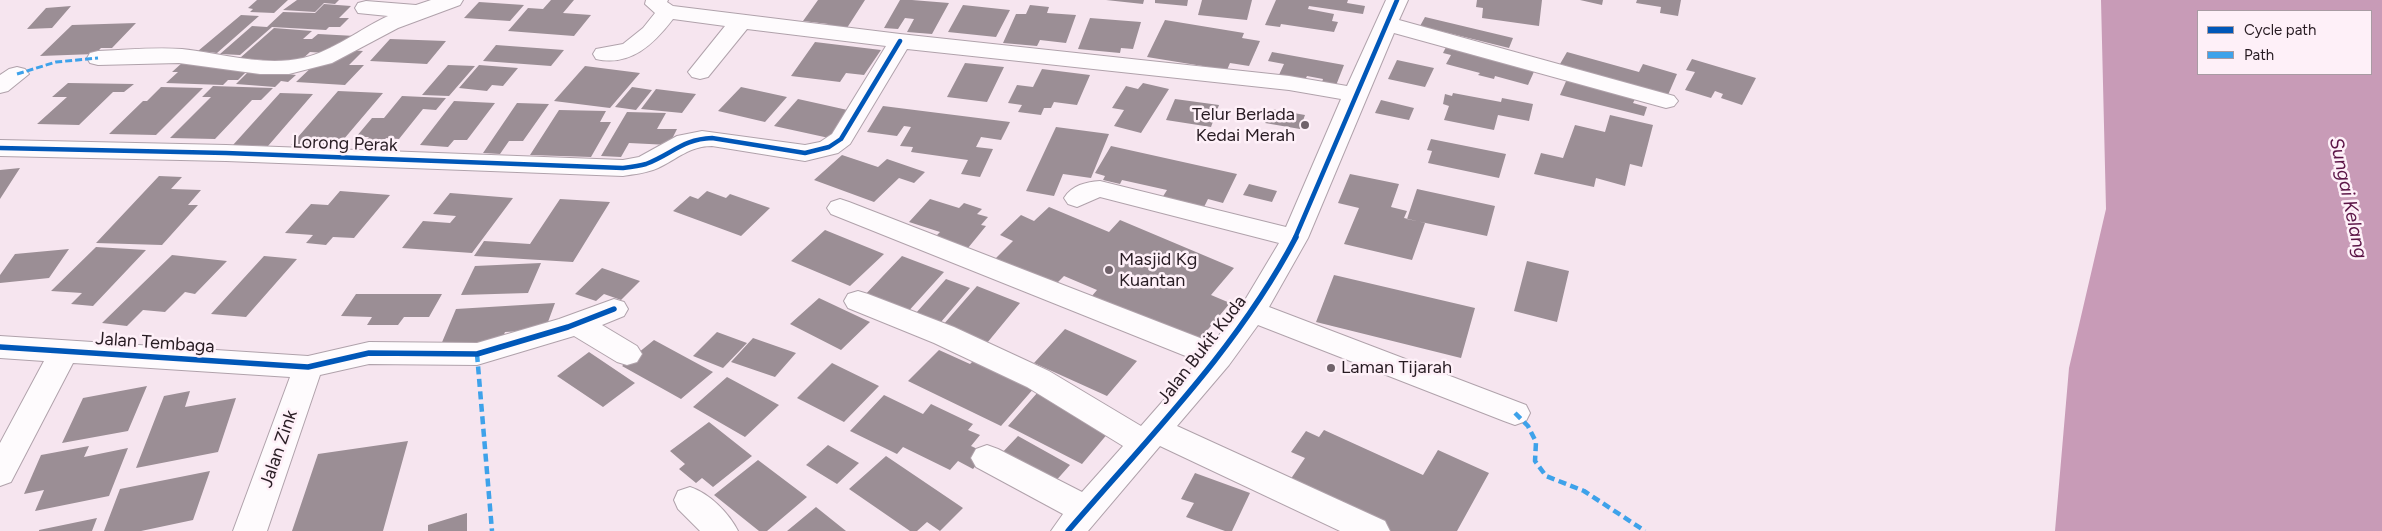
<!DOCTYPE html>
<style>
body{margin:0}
#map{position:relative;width:2382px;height:531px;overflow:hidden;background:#f6e5ef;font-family:Figtree,sans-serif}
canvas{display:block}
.legend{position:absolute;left:2197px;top:10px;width:175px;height:65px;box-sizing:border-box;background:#fef0f8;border:1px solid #a89ba3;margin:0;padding:6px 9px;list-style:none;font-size:15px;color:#281c23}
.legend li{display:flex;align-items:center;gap:10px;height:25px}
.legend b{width:25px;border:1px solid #a89ba3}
</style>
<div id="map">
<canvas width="2382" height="531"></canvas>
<ul class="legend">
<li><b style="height:6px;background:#0057b8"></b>Cycle path</li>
<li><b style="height:6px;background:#3ea2ea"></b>Path</li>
</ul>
</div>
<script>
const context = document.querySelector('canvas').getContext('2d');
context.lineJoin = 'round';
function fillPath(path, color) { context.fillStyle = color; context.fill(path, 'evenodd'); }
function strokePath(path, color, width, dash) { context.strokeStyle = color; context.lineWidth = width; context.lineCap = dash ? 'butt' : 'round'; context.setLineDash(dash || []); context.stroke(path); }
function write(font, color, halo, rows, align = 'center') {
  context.font = font + ' Figtree,sans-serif'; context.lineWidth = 5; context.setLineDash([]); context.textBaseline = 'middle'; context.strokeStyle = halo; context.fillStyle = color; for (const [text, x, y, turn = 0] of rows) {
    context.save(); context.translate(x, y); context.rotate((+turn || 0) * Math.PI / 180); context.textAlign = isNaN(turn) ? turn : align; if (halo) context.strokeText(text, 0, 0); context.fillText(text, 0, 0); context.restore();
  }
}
fillPath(new Path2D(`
 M2101,0H2382V531H2055L2069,368L2106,209ZM2198,11H2371V74H2198Z`), '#c89bb7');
fillPath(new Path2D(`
 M257,0H288L274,13L250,12L253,9L248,8Z
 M297,0H339L335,4L324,3L315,12L283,10Z
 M551,0H574L563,13L591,15L574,36L508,31L528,8L543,9Z
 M818,0H865L845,31L824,29L828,24L803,21Z
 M900,0H912L949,3L932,34L907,32L914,19L905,18L898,29L884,28Z
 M1106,0H1144L1143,4Z
 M1155,0H1188L1187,6L1155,3Z
 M1202,0H1252L1247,20L1198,15Z
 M1276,0H1348L1347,3L1365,6L1363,14L1309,6L1308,9L1334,14L1332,21L1338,22L1334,32L1281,24L1280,27L1265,25Z
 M1477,0H1542L1539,26L1482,18L1483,8L1476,7Z
 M1580,0H1603L1602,5Z
 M1637,0H1681L1678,16L1660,13L1661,7L1636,3Z
 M479,2L524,5L510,21L464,18Z
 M324,4L351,6L339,18H349L340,27H329L326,30L272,27L240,55L220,54L252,26L267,27L283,12L315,13Z
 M963,5L1010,10L996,37L948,32Z
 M1030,5L1049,7L1047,13L1076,15L1066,43L1040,40L1037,46L1003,43L1016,14H1026Z
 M71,6L52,28L27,29L46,8Z
 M241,15L259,16L217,53L198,51Z
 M1425,17L1513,38L1509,48L1420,26Z
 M1090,18L1141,22L1133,49L1121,48L1120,53L1078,49Z
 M1165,20L1244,33L1242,38L1260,41L1249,66L1230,63L1227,70L1147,57Z
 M136,23L112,48H101L95,54L40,56L72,25Z
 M274,28L312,31L303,39H312L318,34L355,36L343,47L332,46L326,53L310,52L298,63L240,58Z
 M390,39L446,41L427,64L370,61Z
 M815,42L881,50L864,75L846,73L840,82L791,76Z
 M496,45L564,50L551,66L483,61Z
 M1447,45L1537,65L1528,85L1495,76L1494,79L1478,75L1480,73L1446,64L1451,55L1443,53Z
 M348,50L363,51L349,65H364L345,85L296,82L316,63Z
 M1272,52L1344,65L1335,88L1321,85L1323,79L1307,76L1304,82L1278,77L1284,64L1268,61Z
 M1567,52L1639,72L1643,64L1677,74L1668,95L1560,64Z
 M1692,59L1756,78L1742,105L1721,98L1723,94L1715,91L1711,98L1685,90L1695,72L1686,70Z
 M1397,60L1434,68L1425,87L1388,79Z
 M183,62L250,68L238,80H228L223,85L166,83L178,72H172Z
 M965,63L1004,67L987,102L947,97Z
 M448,65L475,66L449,96L422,95Z
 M479,65L518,68L503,86L492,85L487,91L459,88Z
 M585,66L640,73L610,108L554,101Z
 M252,68L292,71L288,74L296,75L288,82L281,81L275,87L236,84Z
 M1042,69L1090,75L1077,105L1054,102L1051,108H1044L1041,115L1018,112L1022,105L1008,103L1017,85L1033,87Z
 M1567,79L1636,97L1633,103L1647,107L1644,116L1560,95Z
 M68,83L134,84L124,92H113L79,125L37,124L67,97H52Z
 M1143,83L1169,89L1141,133L1114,126L1124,110L1112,108L1126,86L1138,89Z
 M213,86L273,88L261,100H252L215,139L170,138L211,97H202Z
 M161,87L203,88L156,135L109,134L143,101H147Z
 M632,87L652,90L636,110L615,107Z
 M741,87L787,97L765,122L718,111Z
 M656,89L696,94L682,113L641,109Z
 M338,91L383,93L338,146L291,145Z
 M280,93L313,94L268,146L233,145Z
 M1453,93L1501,102L1502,98L1533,104L1529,121L1498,115L1494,130L1444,120L1449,106L1443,104L1445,94L1452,96Z
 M402,96L446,98L436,110L423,109L399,139L386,138L380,146L362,145L369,137H356L372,118H384Z
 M798,99L852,111L829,138L774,126Z
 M1175,99L1219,105L1211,127L1166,120Z
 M1381,100L1414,108L1409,120L1375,113Z
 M454,101L495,103L467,140H454L448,147L420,145Z
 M517,103L549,104L523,141H509L500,154L483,153Z
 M883,106L1010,122L1001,140L981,137L976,147L993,149L980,177L961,174L968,160L911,152L913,147L900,146L911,127L904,126L897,136L867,132Z
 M1271,109L1305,115L1300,129L1265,123Z
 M559,110L606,111L600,122H611L591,157L530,155Z
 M627,112L666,113L657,129H677L669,145L629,143L621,157L601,156Z
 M1610,115L1653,125L1642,167L1630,164L1625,186L1596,178L1594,187L1534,174L1541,153L1563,158L1575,125L1605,132Z
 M1056,127L1109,134L1091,178L1063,174L1054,196L1026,191Z
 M1431,139L1506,154L1499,178L1428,163L1432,151L1427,150Z
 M1111,146L1237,174L1223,203L1208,199L1204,207L1162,198L1167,190L1122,180L1120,184L1103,180L1105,176L1095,173Z
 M842,155L878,167L887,159L925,172L914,183L899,178L874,202L814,180Z
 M20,168L0,199V170Z
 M1350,174L1399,184L1391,207L1407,211L1404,218L1425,223L1412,260L1344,244L1359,208L1338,203Z
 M159,176L182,177L171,189L201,190L188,205H198L162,245L96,243Z
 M1249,184L1277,191L1272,202L1243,195Z
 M1417,189L1495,206L1487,236L1407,219Z
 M340,191L390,195L354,238L333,237L326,245L306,243L313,235L285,233L311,204L328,205Z
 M707,191L726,198L730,194L770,208L741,236L673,211L690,196L698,199Z
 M450,193L513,198L472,253L402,248L423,221L450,223L456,216L433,214Z
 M560,199L610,202L573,262L474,256L484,241L530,244Z
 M930,199L959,208L964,203L982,209L977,214L988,217L981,225L986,226L968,248L935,237L940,232L909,222Z
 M1049,207L1109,232L1120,220L1234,268L1211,295L1230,303L1195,345L1091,297L1097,290L1064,276L1052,288L993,261L1013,241L1000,235L1021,215L1034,221Z
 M825,230L884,254L850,286L791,261Z
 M96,247L146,250L93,306L71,304L82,293L51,291Z
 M69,249L49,278L0,283V275L15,254Z
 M172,255L227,261L195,294L185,292L165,312L143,310L127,326L102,323Z
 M264,256L297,259L246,317L211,314Z
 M902,256L944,272L905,315L862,298Z
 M1527,261L1569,271L1557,322L1514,311Z
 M541,263L528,293L461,295L475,266Z
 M602,268L640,281L621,300L604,294L596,301L575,294Z
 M1334,275L1475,308L1461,358L1316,322Z
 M946,279L970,288L941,322L916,313Z
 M977,286L1020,303L987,343L943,325Z
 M356,294H442L429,317H404L398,325H367L372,317L341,316Z
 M819,298L870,322L841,350L790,324Z
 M555,303L545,330L505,332L500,344L440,347L456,309Z
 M1065,329L1137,361L1107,396L1034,363Z
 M717,332L747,343L723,368L693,356Z
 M753,338L796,353L775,377L731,362Z
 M654,340L713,372L681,399L622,366Z
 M939,350L970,364L975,359L1035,387L1001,426L908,381Z
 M589,352L635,383L603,407L557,376Z
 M832,363L879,386L844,422L797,398Z
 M727,377L779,405L745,437L693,407Z
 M147,386L128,431L62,443L83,398Z
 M190,391L185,407L236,398L218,452L136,468L164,396Z
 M1038,392L1109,432L1082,464L1008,426Z
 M884,395L923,414L931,404L973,424L968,430L980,435L971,446L986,453L973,469L958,461L950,470L903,447L897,454L850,431Z
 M709,422L752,456L713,487L702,478L696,483L679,469L685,464L670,451Z
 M1324,430L1423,475L1438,450L1489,473L1457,531H1385L1288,483L1305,458L1291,452L1306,431L1319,437Z
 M1018,436L1070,465L1053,484L1000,455Z
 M408,441L383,531H292L318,454Z
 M828,445L859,463L837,484L806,465Z
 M89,446L84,457L128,448L109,496L35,511L44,490L24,494L41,455Z
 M886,456L963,508L940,531L927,522L917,531H910L849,489Z
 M758,460L807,497L767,531H759L714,495Z
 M210,471L193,520L141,531H104L120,489Z
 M1195,473L1250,493L1232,531H1225L1186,517L1194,503L1181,499Z
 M816,507L846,531H787Z
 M467,513V531H428V525Z
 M97,518L92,531H39V530Z`), '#9b8e95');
const minor = new Path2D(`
 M431,0H463L460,5L398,28L332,63L289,74H260L179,63L98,65L90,63L87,58L90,53L98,51C126,50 154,47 182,49C222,53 263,67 303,58C333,51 360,29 388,16L358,13L355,8L358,3L366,1L416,5Z
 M646,0H668L667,2L673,6L900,34L1289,76L1347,86L1386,0H1408L1399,20L1674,96L1678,101L1674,106L1666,108L1394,33L1308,238L1269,307L1526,405L1530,413L1526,421L1515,425L1504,421L1258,325L1229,365L1177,426L1385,521L1390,531H1340L1160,446L1088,531H1051L1063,514L976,467L971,458L976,449L987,445L998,449L1082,492L1123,446L1027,387L934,343L848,308L844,301L848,294L858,291L868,294L954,327L1049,371L1141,426L1198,361L831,214L827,208L831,202L840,199L849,202L1213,343L1242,305L1279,243L1100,197L1077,207L1068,204L1064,198C1072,185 1086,182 1100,181L1286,227L1341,99L1289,90L907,49L850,144L838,153L805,161L712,146C690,146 677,159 658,168C647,173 635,174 623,176L226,161L0,156V140L226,145L623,160L639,157L677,136L702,131L805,145L820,142L832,134L886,46L747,29L708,77L700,79L692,77L688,72L725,26L673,19C654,44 630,67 596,59L593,54L596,49L623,44L643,28L655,13L645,4Z
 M17,67L25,69L29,74L8,91L0,93V75L9,69Z
 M614,299L624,302L628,309L624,316L602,325L637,346L642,354L637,362L627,365L617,362L574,336L477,365L369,364L320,375L267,531H233L290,377L73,363L11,482L0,486V443L44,361L0,358V336L308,356L369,342L477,343L559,319Z
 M690,487C709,493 729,513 738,531H700L678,509L674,500L678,491Z`);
strokePath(minor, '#b0a2ab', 2);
fillPath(minor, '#fefbfd');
strokePath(new Path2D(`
 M17,74L56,62L98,58`), '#3ea2ea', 3, [7, 3]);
strokePath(new Path2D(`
 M477,354L492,531
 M1515,413L1528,426L1536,442L1535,461L1546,476L1584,491L1645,531`), '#3ea2ea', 4.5, [8, 4.5]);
strokePath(new Path2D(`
 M0,148L226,153L623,168C631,167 639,166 646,164C672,154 683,139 712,138L805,153L829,147L841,139L900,41
 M1295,238L1397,0`), '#0057b8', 4.5);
strokePath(new Path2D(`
 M0,347L308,367L369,353L477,354L568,327L614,309
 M1068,531C1149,437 1238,348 1296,237`), '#0057b8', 5.5);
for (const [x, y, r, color] of [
 [1305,125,5,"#70626a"],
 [1109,270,5,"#70626a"],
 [1331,368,5,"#70626a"]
]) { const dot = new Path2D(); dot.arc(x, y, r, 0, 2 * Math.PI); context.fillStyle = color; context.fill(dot); strokePath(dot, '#fef0f8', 2); }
write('18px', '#281c23', '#fef0f8', [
 ["Telur Berlada",1295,115,"right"],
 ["Kedai Merah",1295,136,"right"],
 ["Masjid Kg",1119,260],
 ["Kuantan",1119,281],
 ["Laman Tijarah",1341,368]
], 'left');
write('18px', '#281c23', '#fef0f8', [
 ["Lorong Perak",345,144,2],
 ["Jalan Tembaga",155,343,4],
 ["Jalan Bukit Kuda",1202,350,-52],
 ["Jalan Zink",279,449,-71]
]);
write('italic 19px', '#5b1446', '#fef0f8', [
 ["Sungai Kelang",2348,198,78]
]);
</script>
